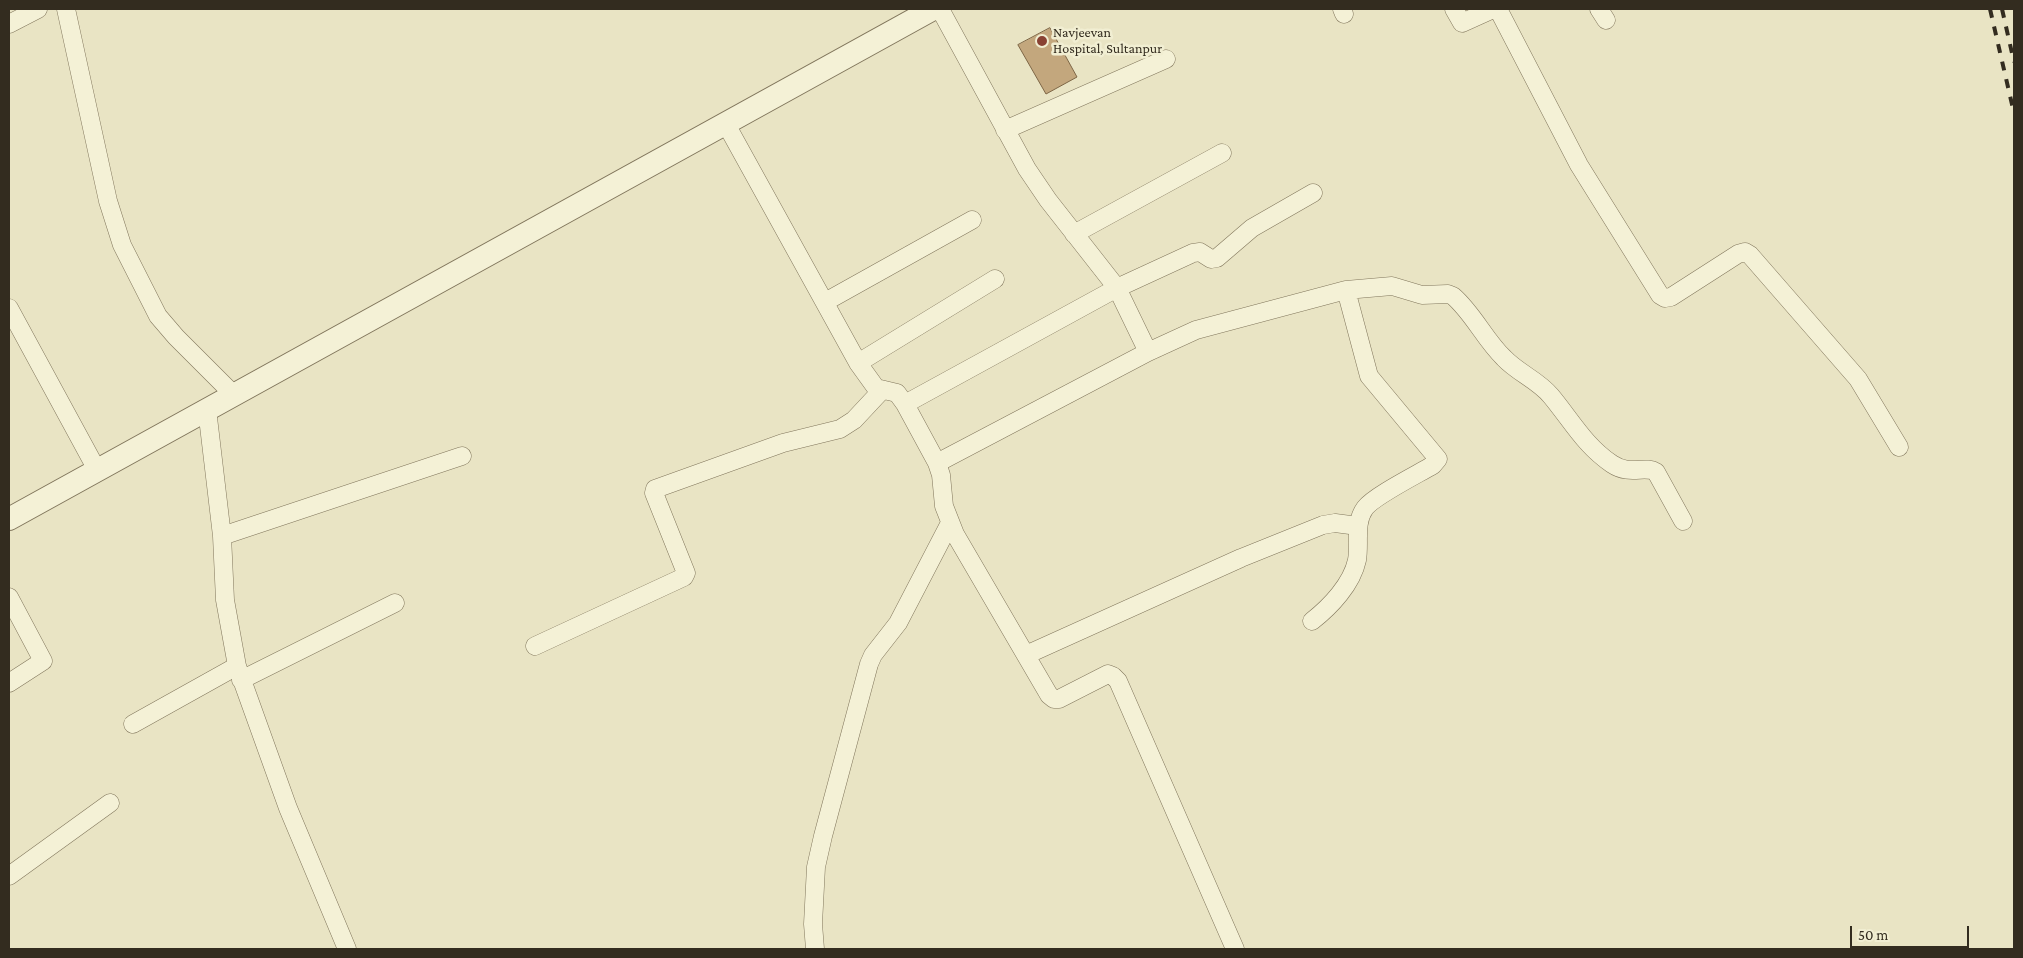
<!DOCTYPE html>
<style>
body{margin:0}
#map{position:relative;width:2023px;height:958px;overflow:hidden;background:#e9e4c4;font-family:"Crimson Pro",serif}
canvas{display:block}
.frame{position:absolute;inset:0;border:10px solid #332c1f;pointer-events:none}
.scale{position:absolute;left:1850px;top:926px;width:119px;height:22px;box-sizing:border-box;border:2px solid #332c1f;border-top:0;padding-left:6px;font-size:15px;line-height:18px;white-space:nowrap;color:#332c1f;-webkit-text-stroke:4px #f1eed2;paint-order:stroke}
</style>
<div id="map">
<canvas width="2023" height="958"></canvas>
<div class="frame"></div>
<div class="scale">50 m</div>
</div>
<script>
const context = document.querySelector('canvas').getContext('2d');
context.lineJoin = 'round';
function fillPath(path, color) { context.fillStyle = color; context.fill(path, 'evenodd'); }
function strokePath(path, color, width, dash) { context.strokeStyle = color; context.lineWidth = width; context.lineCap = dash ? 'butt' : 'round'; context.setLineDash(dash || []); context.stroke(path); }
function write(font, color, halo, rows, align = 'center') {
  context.font = font + ' "Crimson Pro",serif'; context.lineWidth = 5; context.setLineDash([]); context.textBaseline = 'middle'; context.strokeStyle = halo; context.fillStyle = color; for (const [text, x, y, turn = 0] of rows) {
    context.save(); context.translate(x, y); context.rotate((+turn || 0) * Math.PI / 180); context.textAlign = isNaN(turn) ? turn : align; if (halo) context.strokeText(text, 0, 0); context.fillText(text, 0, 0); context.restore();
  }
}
const building = new Path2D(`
 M1050,28L1077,77L1046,94L1018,45Z`);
fillPath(building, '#c3a77d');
strokePath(building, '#7d6545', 1);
const minor = new Path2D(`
 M66,9L108,201L122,245L158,316L176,337L234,395
 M940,9L1027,169L1048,200L1117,288L1148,352
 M1342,9L1344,14
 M1454,9L1462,23L1493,9
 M1498,9L1579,165L1660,295L1665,298L1671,297L1738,254L1745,252L1750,255L1858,379L1899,447
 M1599,9L1606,20
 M9,24L38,9
 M726,124L858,363L876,388L897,393L905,404L937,463L941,475L944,506L955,534L1049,695L1054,699H1059L1108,674L1113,676L1118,681L1235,949
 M1005,130L1166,59
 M1074,234L1222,153
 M825,302L972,220
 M9,308L97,470
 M858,363L995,279
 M905,404L1117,288L1193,253L1200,252L1211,259L1217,258L1252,228L1313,193
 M207,409L222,536L225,600L237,666L288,808L347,949
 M937,463L1148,352L1196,330L1346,290L1392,286L1422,295L1448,294L1453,296C1473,313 1485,340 1504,358C1518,373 1538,380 1551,396C1571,420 1585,446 1612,464C1630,476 1645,465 1656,472L1683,521
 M222,536L462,456
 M9,597L43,661L9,683
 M1312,621C1330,607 1352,584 1357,560C1360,543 1354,523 1365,508C1374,496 1418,474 1433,465L1438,459L1369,376L1346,290
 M535,646L684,577L686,573L654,493L655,489L783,443L840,429L854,420L882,390
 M1026,655L1241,558L1323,525L1335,523L1358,526
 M241,680L395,603
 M133,724L237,666
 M9,876L110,803
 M815,949L813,924L816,867L823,836L869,664L873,655L898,623L950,523`);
const tertiary = new Path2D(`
 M9,519L933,9`);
strokePath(minor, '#81765c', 19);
strokePath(tertiary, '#81765c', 24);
strokePath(minor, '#f4f1d6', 18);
strokePath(tertiary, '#f4f1d6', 22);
strokePath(new Path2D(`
 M1990,9L2014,113
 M2002,9L2014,62`), '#332c1f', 4, [9, 9]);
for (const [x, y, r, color] of [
 [1042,41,6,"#894233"]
]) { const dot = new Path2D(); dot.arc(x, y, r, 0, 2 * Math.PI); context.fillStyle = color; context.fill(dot); strokePath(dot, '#f1eed2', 2); }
write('14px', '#332c1f', '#f1eed2', [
 ["Navjeevan",1053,33],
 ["Hospital, Sultanpur",1053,49]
], 'left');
</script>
